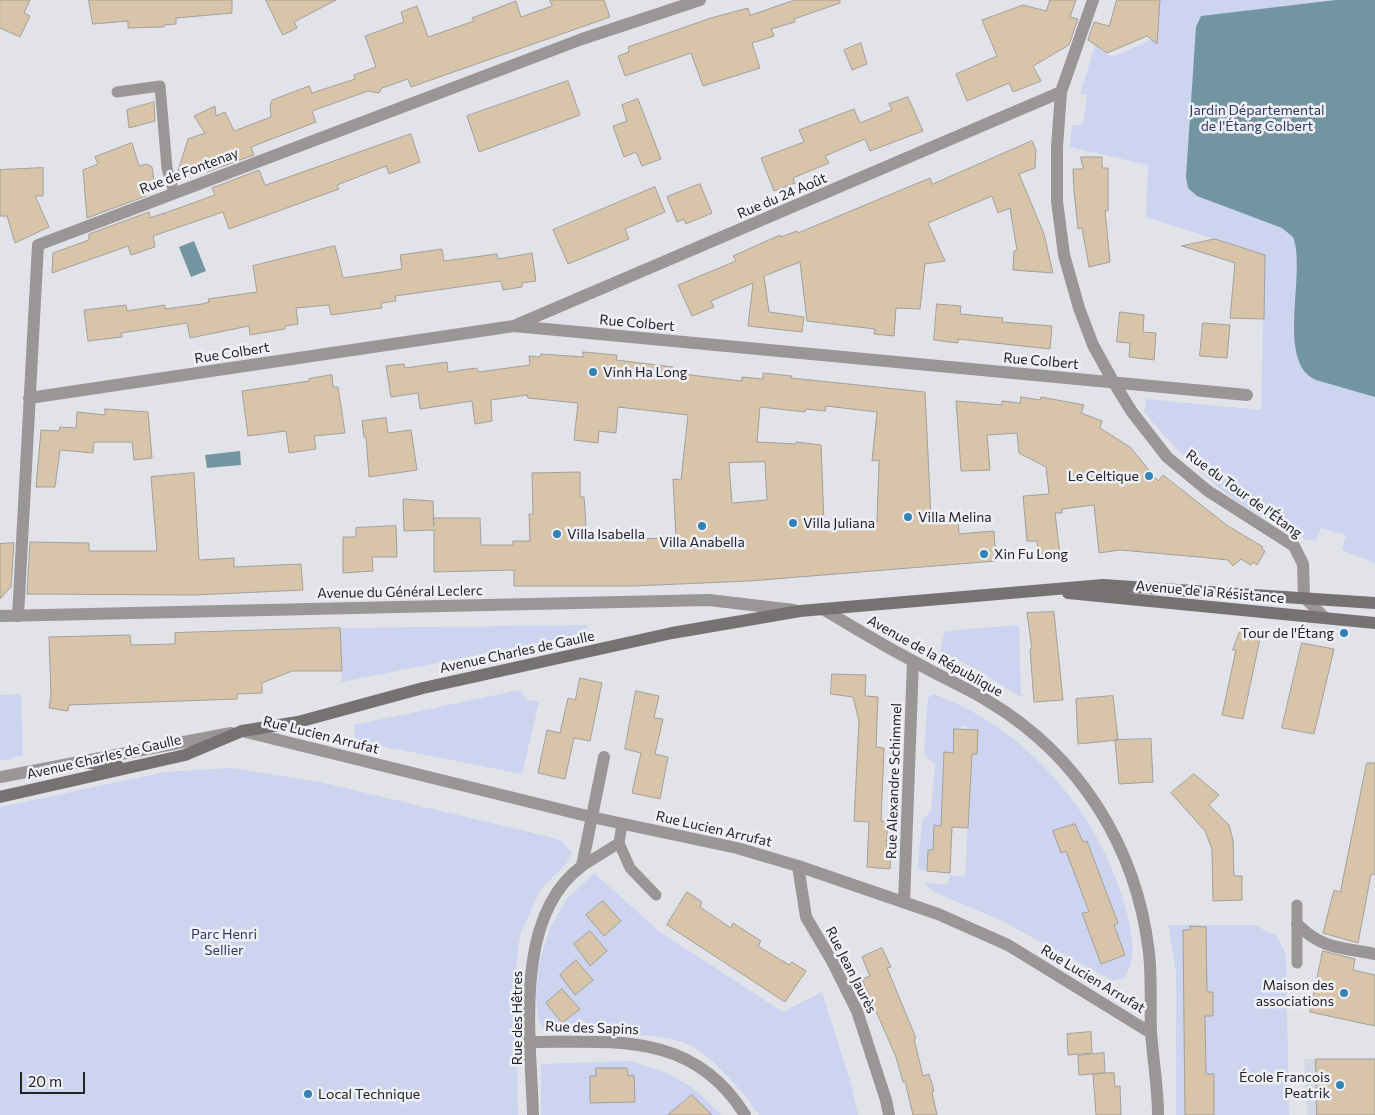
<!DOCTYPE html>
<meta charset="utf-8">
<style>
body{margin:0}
#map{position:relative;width:1375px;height:1115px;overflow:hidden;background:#e1e3e9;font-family:Commissioner,sans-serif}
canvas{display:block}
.scale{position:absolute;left:20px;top:1072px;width:65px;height:22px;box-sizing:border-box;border:2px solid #222325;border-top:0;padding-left:6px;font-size:15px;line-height:18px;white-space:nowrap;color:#222325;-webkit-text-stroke:4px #eef0f6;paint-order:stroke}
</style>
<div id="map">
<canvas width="1375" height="1115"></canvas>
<div class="scale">20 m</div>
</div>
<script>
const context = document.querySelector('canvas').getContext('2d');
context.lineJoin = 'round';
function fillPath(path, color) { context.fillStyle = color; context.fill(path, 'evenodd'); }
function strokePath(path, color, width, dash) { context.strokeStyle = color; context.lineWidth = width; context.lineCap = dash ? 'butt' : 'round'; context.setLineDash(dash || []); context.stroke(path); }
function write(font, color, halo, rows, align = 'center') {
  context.font = font + ' Commissioner,sans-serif'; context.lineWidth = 5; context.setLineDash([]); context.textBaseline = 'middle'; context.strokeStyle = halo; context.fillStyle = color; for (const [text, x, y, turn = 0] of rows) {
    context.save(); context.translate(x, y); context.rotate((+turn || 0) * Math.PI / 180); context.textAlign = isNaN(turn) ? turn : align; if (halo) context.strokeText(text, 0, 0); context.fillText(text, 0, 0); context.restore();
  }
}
fillPath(new Path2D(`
 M1304,1059H1375V1115H1307Z`), '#d3d8e5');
fillPath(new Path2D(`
 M1160,0H1375V563L1342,550L1346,535L1321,528L1316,540H1307C1285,528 1262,518 1242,505C1204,479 1173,447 1144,412L1146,399L1261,410L1265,255L1146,217L1148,165L1070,147L1072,125H1083L1087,94H1080L1095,46L1112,57L1151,40L1158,32Z
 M587,625V633L342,682L340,628Z
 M1019,625L1021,697L978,670L940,651L945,631Z
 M519,690L528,700L539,702L522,774L355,741L354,725Z
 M21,694L23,755L0,761V695Z
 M933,694C1028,728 1103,817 1127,914C1132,936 1138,961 1123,979L1111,980L1002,921L934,892L924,883L948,884L950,875L965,877L972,754H977L967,726H961V730L954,729L953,753L944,752L941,826L934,825L933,850H928L927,870L918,869L922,820L931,812L935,764L924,755L928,698Z
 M231,768L320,782L550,837L562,841L572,853L566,864L541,889L521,932L518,947L515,980L518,1115H0V807L165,772Z
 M594,873L660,932L783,1012L822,992L851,1084L858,1115H759C742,1090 718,1063 693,1047C670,1031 586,1034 556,1033L544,1029L538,1020L536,994L539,963L550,928L565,901Z
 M1168,925H1254L1277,936L1286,955L1289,1115H1176V973Z
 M630,1061C672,1073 691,1082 721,1115H541V1064Z`), '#ccd4ef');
fillPath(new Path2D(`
 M1336,0H1375V397L1316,380C1275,362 1307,273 1293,237L1282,228L1197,196L1188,188L1186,177L1196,27L1201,16Z
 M194,241L206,271L191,277L179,247Z
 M240,451L241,465L207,468L205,455Z`), '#7395a1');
const building = new Path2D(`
 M0,0H30L24,13L30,16L20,37L0,28Z
 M89,0H232V13L176,18V24L164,25V27L128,28V21L93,24Z
 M266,0H336L294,22L297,28L283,35Z
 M550,0H604L610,17L411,87L408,79L382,88L379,93L368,91L312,111L316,122L251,147L254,155L207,172L204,164L177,174L188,139L205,133L194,116L215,106L216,116L225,112L234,131L271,117L270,106L272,100L309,86L312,93L355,79L354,75L376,67L365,36L404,22L401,12L417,6L428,37L474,21L472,18L516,1L521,17L552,6Z
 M795,0H840V3L794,19L795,22L771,29L774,36L752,43L760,68L703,86L691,53L625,76L618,56L629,52L628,47L711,18L748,8L750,15Z
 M1050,0H1076L1070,17L1078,19L1069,45L1033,66L1041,81L1013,92L1009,83L967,101L956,74L997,56L982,20L1023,5L1046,11Z
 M1117,0H1160L1157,44L1147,36L1107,53L1088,40L1094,22L1109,26Z
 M861,43L867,64L852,70L844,50Z
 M568,81L580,115L479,152L467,116Z
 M908,97L923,131L870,151L865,139L825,156L829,163L793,178L795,183L774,191L761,158L804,142L799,130L854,109L860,123L892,110L889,104Z
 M638,99L661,159L642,166L636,152L624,157L613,126L627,121L622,105Z
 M154,102L155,121L129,128L127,110Z
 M411,134L420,162L389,174L386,166L337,185L339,189L229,229L223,212L153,236L155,247L131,255L128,246L52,273L53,253L89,240V234L149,212L150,218L164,213V215L165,213L215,195L212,188L259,170L265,185Z
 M1032,141L1036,150L1035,168L1019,174L1044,234L1053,273L1013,270L1014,251L1017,250L1010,208L998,213L992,196L928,223L945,261L925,264L920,309L896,308L894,336L874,334L875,329L807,321L800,262L764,276L769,312L804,317L802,332L748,326L753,283L711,301L714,307L692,316L678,285L736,261L733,256L780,235L781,237L797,231L798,233L930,178L932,184Z
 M132,143L139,166L147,164L152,167L154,182L144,186L146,196L87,218L83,170L98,164L95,157Z
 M1081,157H1102V168H1108V211L1105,210L1110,262L1089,267L1082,228L1078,229L1074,191L1073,169H1083Z
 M43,168V196H35L49,227L15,243L7,216H0V170Z
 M700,184L712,213L686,224L684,219L677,222L667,197Z
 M655,187L665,212L625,229L629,239L568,264L553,230Z
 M1215,239L1265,255L1264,319L1230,318L1235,263L1182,246Z
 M335,246L343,278L402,269L400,255L442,249L444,261L497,254L498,259L532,253L536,281L522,283V287L503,290L501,281L395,296L396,301L381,303L382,308L331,315L329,305L296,308L298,324L285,326V329L250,335L249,326L190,338L187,323L121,333L122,337L88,341L84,310L126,305L127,311L165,305V309L202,304L209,302L208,299L257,292L253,266Z
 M937,304L961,306L960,314L1003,318L1002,322L1052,326L1050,349L958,339V343L934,340Z
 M1120,312L1144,315L1143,332L1156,333L1154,360L1129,357L1130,343L1117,342Z
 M1203,323L1230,325L1227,358L1200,356Z
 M583,352L617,355L616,360L673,367V373L742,381V377L763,379V373L792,376L791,378L925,392L931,517H958L959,534L994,531L996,561L749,581L633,586H514V570L434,572V530L404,531L403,499L433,501L434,526L433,518H480L481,545H513V541H530L529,514H533L532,473L580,472V497H584L587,540L676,538L673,479L681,480L688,415L618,407L616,433L599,431L598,443L574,440L578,403L528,398L527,395L491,400L492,421L475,424L472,401L420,409L418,393L391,397L386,366L404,364L405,368L447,362L448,372L476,368L479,372L530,365L529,356L540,357L541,354L583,357ZM826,406L877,412L872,461L879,460L877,522L824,524L821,445L796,442V444L757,442L760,407L805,412L806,409L825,411ZM765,462L767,500L732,503L729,463Z
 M332,375L333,387H338L345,433L314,436L316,449L289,453L286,431L248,436L242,391L309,381V379Z
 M1021,397L1040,400L1041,397L1084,405L1081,413L1102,421L1100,428L1130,447L1158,481L1163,475L1228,526L1263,547L1262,549L1265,551L1257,565L1253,562L1251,565L1241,559L1233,566L1228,560L1199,557L1120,550L1099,553L1094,505L1062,509V513H1055L1060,555L1039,558L1037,541H1027L1023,496L1049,494L1046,467L1019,453L1017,433L987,435L990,470L961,471L956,401L1002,405V401L1020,403Z
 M105,409L148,412L152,458L134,460L132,442H94L93,453L60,450L55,487H36L41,430L59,431L60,427L76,428L77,412L105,415Z
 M386,418L388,433L411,430L417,470L369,477L366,437H364L362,421Z
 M194,473L199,560L234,558V567L301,564L303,590L195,595L27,594L30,542L89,543V551H157L151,477Z
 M396,526L397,557H372L373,571L343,573V537H356V528Z
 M14,543L11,587L0,599V544Z
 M1054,612L1063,700L1034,702L1030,649H1032L1027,613Z
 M340,628L342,671H292L262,683V693L237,694V699L69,705L68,711L49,708L51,695L49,637L130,635L131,645L175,644V633Z
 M1241,629L1261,634L1243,719L1222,715L1236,650H1233Z
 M1302,643L1334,649L1314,734L1282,728Z
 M832,674L866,675L865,696L878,697L876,747L884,748L881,821L888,822L886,846H891L890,869L867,867L869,822L854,821L859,721L853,697L831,694Z
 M580,678L602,683L590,741L574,738L565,779L538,773L547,730L560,733L568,698L575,700Z
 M636,691L659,696L654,718L663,719L655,754L668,757L660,799L632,793L641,753L625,749Z
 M1113,696L1118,740L1078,744L1076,699Z
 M954,729L978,730L977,754H972L968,828L952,827L950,873L927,871L928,850H933L934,825L941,826L944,752L953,753Z
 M1151,739L1153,782L1119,784L1115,740Z
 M1367,763H1375V875L1371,874L1358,943L1323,933L1334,890L1340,892Z
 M1194,774L1219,795L1209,805L1229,825L1233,840L1234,876H1242V900L1213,901L1212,849L1205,831L1171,793Z
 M1075,824L1083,842L1087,841L1118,923L1114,925L1125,955L1101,964L1082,913L1089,912L1066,851L1061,853L1053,831Z
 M687,892L702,902L700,907L731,928L733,923L761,941L758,946L789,965L792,962L806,971L785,1002L667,925Z
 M603,901L621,921L604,936L586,915Z
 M1190,926L1206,927L1207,992H1213V1016H1205L1206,1074H1214V1115H1185L1183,930H1190Z
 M590,931L607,951L590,966L574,944Z
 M882,948L891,967L887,968L916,1038L914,1039L923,1076L929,1074L934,1091L932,1092L937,1115H913L905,1081L903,1082L896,1057L862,979L870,976L862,957Z
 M1323,951L1355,959L1353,970L1375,975V1026L1310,1012Z
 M576,960L593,980L575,995L560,975Z
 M562,989L580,1009L562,1023L546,1003Z
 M1091,1032L1092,1053L1068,1055L1067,1034Z
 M1104,1053L1105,1073L1079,1075L1078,1056Z
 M1316,1059H1375V1115H1317Z
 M596,1068H627L628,1076L634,1075L635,1102L590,1103V1076H596Z
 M1114,1073L1115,1087L1120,1086L1121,1115H1096L1093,1074Z
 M692,1095L712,1115H668Z`);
fillPath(building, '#d7c4a9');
strokePath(building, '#a39f9a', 1);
strokePath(new Path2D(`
 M117,92L160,86L167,168L174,193
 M622,824L619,843L630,868L656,895
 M582,866L619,843
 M1297,905V963`), '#9a9696', 11);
strokePath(new Path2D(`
 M1093,0L1061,92L1057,147V201L1064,255L1079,308L1093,345L1114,383L1132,412L1167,457L1208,491L1294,546L1303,564L1304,597L1324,617
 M516,325L1061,92
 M29,398L514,326L1247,395
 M18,616L38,245L582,39L700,0
 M0,777L231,733
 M798,866L806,917L832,961L857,1011L886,1100L889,1115
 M904,902L913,662
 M1297,924C1323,950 1341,947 1375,954
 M531,1042C616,1042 694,1032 745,1115
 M533,1115C531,1040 512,917 582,866L604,757`), '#9a9696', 12);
strokePath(new Path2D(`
 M823,609C853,627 884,646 915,662C939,676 965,687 988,701C1080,756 1137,848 1149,953C1152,979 1150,1006 1151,1032C1153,1060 1158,1087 1158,1115
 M0,616L709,600L794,610
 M242,731L591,817L737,848L798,866L938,914L1008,945L1151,1033`), '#9a9696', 12);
strokePath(new Path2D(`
 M1068,593L1375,623
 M82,762L118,766
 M0,797L185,755L242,731L298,722L423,688L672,633L800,611L1103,585L1375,603`), '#767271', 12);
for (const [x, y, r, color] of [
 [593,372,5,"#3283b4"],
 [1149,476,5,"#3283b4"],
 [908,517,5,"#3283b4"],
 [793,523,5,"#3283b4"],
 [702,526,5,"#3283b4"],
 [557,534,5,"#3283b4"],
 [984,554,5,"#3283b4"],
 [1344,633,5,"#3283b4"],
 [1344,993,5,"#3283b4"],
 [1340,1085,5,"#3283b4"],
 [308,1094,5,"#3283b4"]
]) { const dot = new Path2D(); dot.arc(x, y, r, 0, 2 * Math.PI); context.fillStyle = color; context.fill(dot); strokePath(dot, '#eef0f6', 2); }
write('14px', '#2f3962', '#eef0f6', [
 ["Jardin Départemental",1257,110],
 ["de l'Étang Colbert",1257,126],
 ["Parc Henri",224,934],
 ["Sellier",224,950]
]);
write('14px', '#222325', '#eef0f6', [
 ["Rue de Fontenay",189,171,-21],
 ["Rue du 24 Août",782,196,-23],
 ["Rue Colbert",637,323,5],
 ["Rue Colbert",232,353,-9],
 ["Rue Colbert",1041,361,5],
 ["Rue du Tour de l'Étang",1244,494,36],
 ["Avenue du Général Leclerc",400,592,-1],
 ["Avenue de la Résistance",1210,592,5],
 ["Avenue Charles de Gaulle",517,652,-12],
 ["Avenue de la République",935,656,29],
 ["Rue Lucien Arrufat",321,735,14],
 ["Avenue Charles de Gaulle",104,757,-13],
 ["Rue Alexandre Schimmel",894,781,-88],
 ["Rue Lucien Arrufat",714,829,13],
 ["Rue Jean Jaurès",851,970,63],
 ["Rue Lucien Arrufat",1093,979,31],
 ["Rue des Hêtres",517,1018,-90],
 ["Rue des Sapins",592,1028,2]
]);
write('14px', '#222325', '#eef0f6', [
 ["Vinh Ha Long",603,372],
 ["Le Celtique",1139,476,"right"],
 ["Villa Melina",918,517],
 ["Villa Juliana",803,523],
 ["Villa Isabella",567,534],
 ["Villa Anabella",702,542,"center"],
 ["Xin Fu Long",994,554],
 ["Tour de l'Étang",1334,633,"right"],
 ["Maison des",1334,985,"right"],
 ["associations",1334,1001,"right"],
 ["École Francois",1330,1077,"right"],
 ["Peatrik",1330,1093,"right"],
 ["Local Technique",318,1094]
], 'left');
</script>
